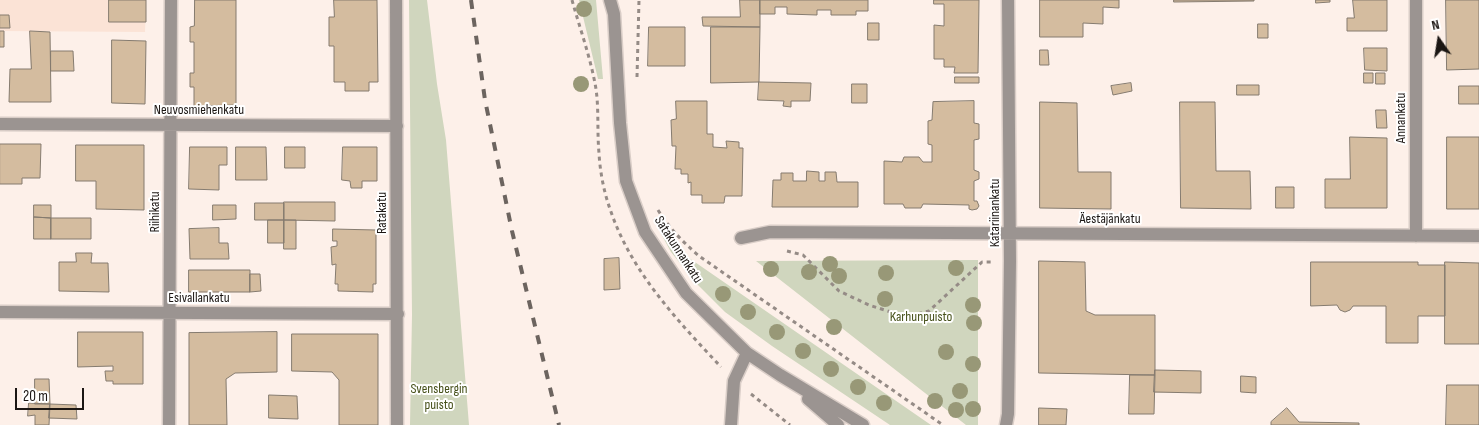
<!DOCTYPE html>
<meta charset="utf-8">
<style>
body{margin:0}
#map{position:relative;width:1479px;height:425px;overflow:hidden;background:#fdf0e9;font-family:"Sofia Sans Condensed",sans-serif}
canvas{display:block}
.north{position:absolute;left:1414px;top:15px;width:50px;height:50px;-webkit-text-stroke:4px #fff;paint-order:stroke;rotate:347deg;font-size:14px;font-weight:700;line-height:20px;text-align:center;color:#1b1613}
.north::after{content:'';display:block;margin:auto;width:18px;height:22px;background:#1b1613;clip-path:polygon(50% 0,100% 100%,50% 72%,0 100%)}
.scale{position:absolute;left:15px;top:388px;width:69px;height:22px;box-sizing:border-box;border:2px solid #1b1613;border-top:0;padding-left:6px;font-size:15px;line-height:18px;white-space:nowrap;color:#1b1613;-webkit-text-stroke:4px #fff;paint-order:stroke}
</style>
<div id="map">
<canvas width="1479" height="425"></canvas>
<div class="north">N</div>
<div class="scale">20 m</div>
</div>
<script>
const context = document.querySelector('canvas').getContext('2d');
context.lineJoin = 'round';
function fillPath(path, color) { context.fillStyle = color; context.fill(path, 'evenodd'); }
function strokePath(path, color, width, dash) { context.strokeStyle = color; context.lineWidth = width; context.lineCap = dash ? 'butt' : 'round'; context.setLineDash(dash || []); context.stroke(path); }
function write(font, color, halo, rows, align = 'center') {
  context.font = font + ' "Sofia Sans Condensed",sans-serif'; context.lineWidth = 4; context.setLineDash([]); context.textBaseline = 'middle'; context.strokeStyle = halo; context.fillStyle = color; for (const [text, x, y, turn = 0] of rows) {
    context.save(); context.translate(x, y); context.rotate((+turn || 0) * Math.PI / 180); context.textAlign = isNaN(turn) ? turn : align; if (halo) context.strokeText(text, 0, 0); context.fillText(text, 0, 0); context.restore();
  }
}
fillPath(new Path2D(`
 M0,0H146L145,32L0,31Z`), '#fbe3d6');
fillPath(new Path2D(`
 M409,0H427L437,84L446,140L469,425H410L412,315Z
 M579,0H596L603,79H598Z
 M663,231L689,258L931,425H890L772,346L725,312L695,282L671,252L660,232Z
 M978,260V425H966L756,261Z`), '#d0d6be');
const building = new Path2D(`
 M109,0H146V22H109Z
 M195,0H236V105L194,106V87H190V73H194V42H190V27L194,26Z
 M334,0H377L378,82H369V91H345V82H334V46H329V17H334Z
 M740,0H760V27L703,26L702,17H740Z
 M760,0H868V11H856V15H831V10H817V15L787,14V7H775V14H760Z
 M934,0H979L978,73H954L955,67H944V59H934V25L944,26V4H934Z
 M1040,0H1119V8L1103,7V24L1083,23V37H1040Z
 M1174,0H1254V1L1174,2Z
 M1316,0H1330V2L1316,3Z
 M1353,0H1387V31H1347V18H1354Z
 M1446,0H1479V69L1447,70Z
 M0,15H9L10,28H0Z
 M868,23H879V40H868Z
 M1258,24H1268V38H1258Z
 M649,27H685V66H648Z
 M711,27H760L759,82L711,83Z
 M0,31H4V47H0Z
 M30,31L50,32L51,102H9L10,69H31Z
 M112,40L146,41L145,104L112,103Z
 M1364,48H1387V71L1365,70Z
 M1040,50H1048L1049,65H1040Z
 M51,51H73L74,71H51Z
 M1364,73H1373V83H1364Z
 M1376,73H1385V84H1376Z
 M955,77H979V83H955Z
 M759,82L811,83L810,101H791V107L783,106L784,101L758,100Z
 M1131,83L1132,91L1113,95L1111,86Z
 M852,84H867V103H852Z
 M1237,85H1259V95H1237Z
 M1459,86H1479V104H1459Z
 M676,101H707V134H713V147L727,148L726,141L739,142V148H743L742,196H725L724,203H702V195H691V182L688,183V174H681V169H675L676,146H672L671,120L676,119Z
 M974,101V123L979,124V139L974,140V170L979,172V179L974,181V201H977L979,206L977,209L972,210L969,209V205L923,204L921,208H905L903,204H884V161L902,162L904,157H919L923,162H932V145L928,144V121L932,120L933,102Z
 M1040,102L1077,103L1078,172H1111V209L1040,208Z
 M1180,102H1215L1216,171H1250L1251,209L1181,208Z
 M1376,110H1386L1387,128H1377Z
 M1350,137L1387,138V208H1325V179H1350Z
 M1447,137H1479V209H1447Z
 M0,144H41L40,178H22V184H0Z
 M76,145H144V210L96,209V181H76Z
 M190,147H227V165H219V190L189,189Z
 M236,147H266L267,180H236Z
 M285,147H305V168H285Z
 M343,147H377V181H362V188H351L350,181L342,180Z
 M807,171L819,172V181H825V172H836L837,182H858V207H772L773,180H781V173H793V181H806Z
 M1276,187H1294V208H1276Z
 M284,202H335V221L284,220Z
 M255,203H284V220H255Z
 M34,205H51V218L34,217Z
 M213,205H236V219L213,220Z
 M34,217L51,218V239H34Z
 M51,218H91V239H51Z
 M268,220H284V243H268Z
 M284,220H296V249H284Z
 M219,228V243H228L229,259H190L189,229Z
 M333,229L376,230V284H373V292L338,291V284H335L336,264L332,265L331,247L337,246V241H333Z
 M76,253H92L91,263H108L109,292L59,291V262H76Z
 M619,258L620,289L604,290V259Z
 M1039,261L1085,262L1086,311L1095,315H1155V375L1039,373Z
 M1311,262H1418V265H1445V316H1418V343H1386V306H1353L1350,310L1345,312L1340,310L1337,305L1311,306Z
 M1445,262L1479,263V344H1445Z
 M189,270H250V292H189Z
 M250,274H260L261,291L250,292Z
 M78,332H143V384H113V381H106L105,371H113V366L78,367Z
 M277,332V372L235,373L226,379L227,425H189V333Z
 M292,334H378V425H339V380L332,372L292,371Z
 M1155,370L1201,371V393L1154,392Z
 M1130,375H1155L1154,414H1129Z
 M1241,376L1256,377V393L1241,392Z
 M35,379H49L50,404H35Z
 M1447,385H1479V425H1446Z
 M269,395L297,396L298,419L269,418Z
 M29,403L50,404L49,425H35V415L28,416Z
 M50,404L76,405L77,419L49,418Z
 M1039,408L1067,409L1066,425H1039Z
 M1287,408L1299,422L1359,423V425H1271V422Z`);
fillPath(building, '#d4bc9f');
strokePath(building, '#857b6f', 1);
const minor = new Path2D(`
 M396,0L397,425
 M610,0L614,14L620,123L626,181L645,232L686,293L747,353L780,375L863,425
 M1416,0V236
 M0,124L397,126
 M741,238L770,232L1479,236
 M0,312L398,314
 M808,399L838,425
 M169,425L171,0
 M731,425L734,381L747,353
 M1006,425L1008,414L1010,261L1008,0`);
strokePath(minor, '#d9cdc7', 15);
strokePath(new Path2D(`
 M572,0C580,29 591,59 596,89C599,110 597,132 599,153C600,172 604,192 610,209C631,272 677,320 721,367
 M637,77L639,0
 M658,210C669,228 683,242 699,256L943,425
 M787,251L803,255L839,291L869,305L906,317L929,311L982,262H994
 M751,394L790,425`), '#958b86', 3, [4, 4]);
strokePath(minor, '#9b9491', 12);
strokePath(new Path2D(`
 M471,0L485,100L512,231L559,425`), '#6c645f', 4, [9, 9]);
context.fillStyle = '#989877';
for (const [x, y] of [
 [584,9],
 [581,84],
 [830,264],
 [956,268],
 [771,269],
 [809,272],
 [886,273],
 [839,276],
 [723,294],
 [885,299],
 [973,305],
 [748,312],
 [974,323],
 [834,327],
 [777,332],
 [803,351],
 [946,352],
 [973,364],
 [831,369],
 [858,387],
 [960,391],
 [935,401],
 [884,403],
 [973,409],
 [956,410]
]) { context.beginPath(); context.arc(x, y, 8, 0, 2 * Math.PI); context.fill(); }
write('14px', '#1b1613', '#fff', [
 ["Neuvosmiehenkatu",199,110],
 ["Annankatu",1401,118,-90],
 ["Riihikatu",155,212,-90],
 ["Ratakatu",382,213,-90],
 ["Katariinankatu",995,213,-90],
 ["Äestäjänkatu",1110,219],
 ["Satakunnankatu",678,250,57],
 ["Esivallankatu",199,298]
]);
write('14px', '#46501a', '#fff', [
 ["Karhunpuisto",921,317],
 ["Svensbergin",439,389],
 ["puisto",439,405]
]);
</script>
